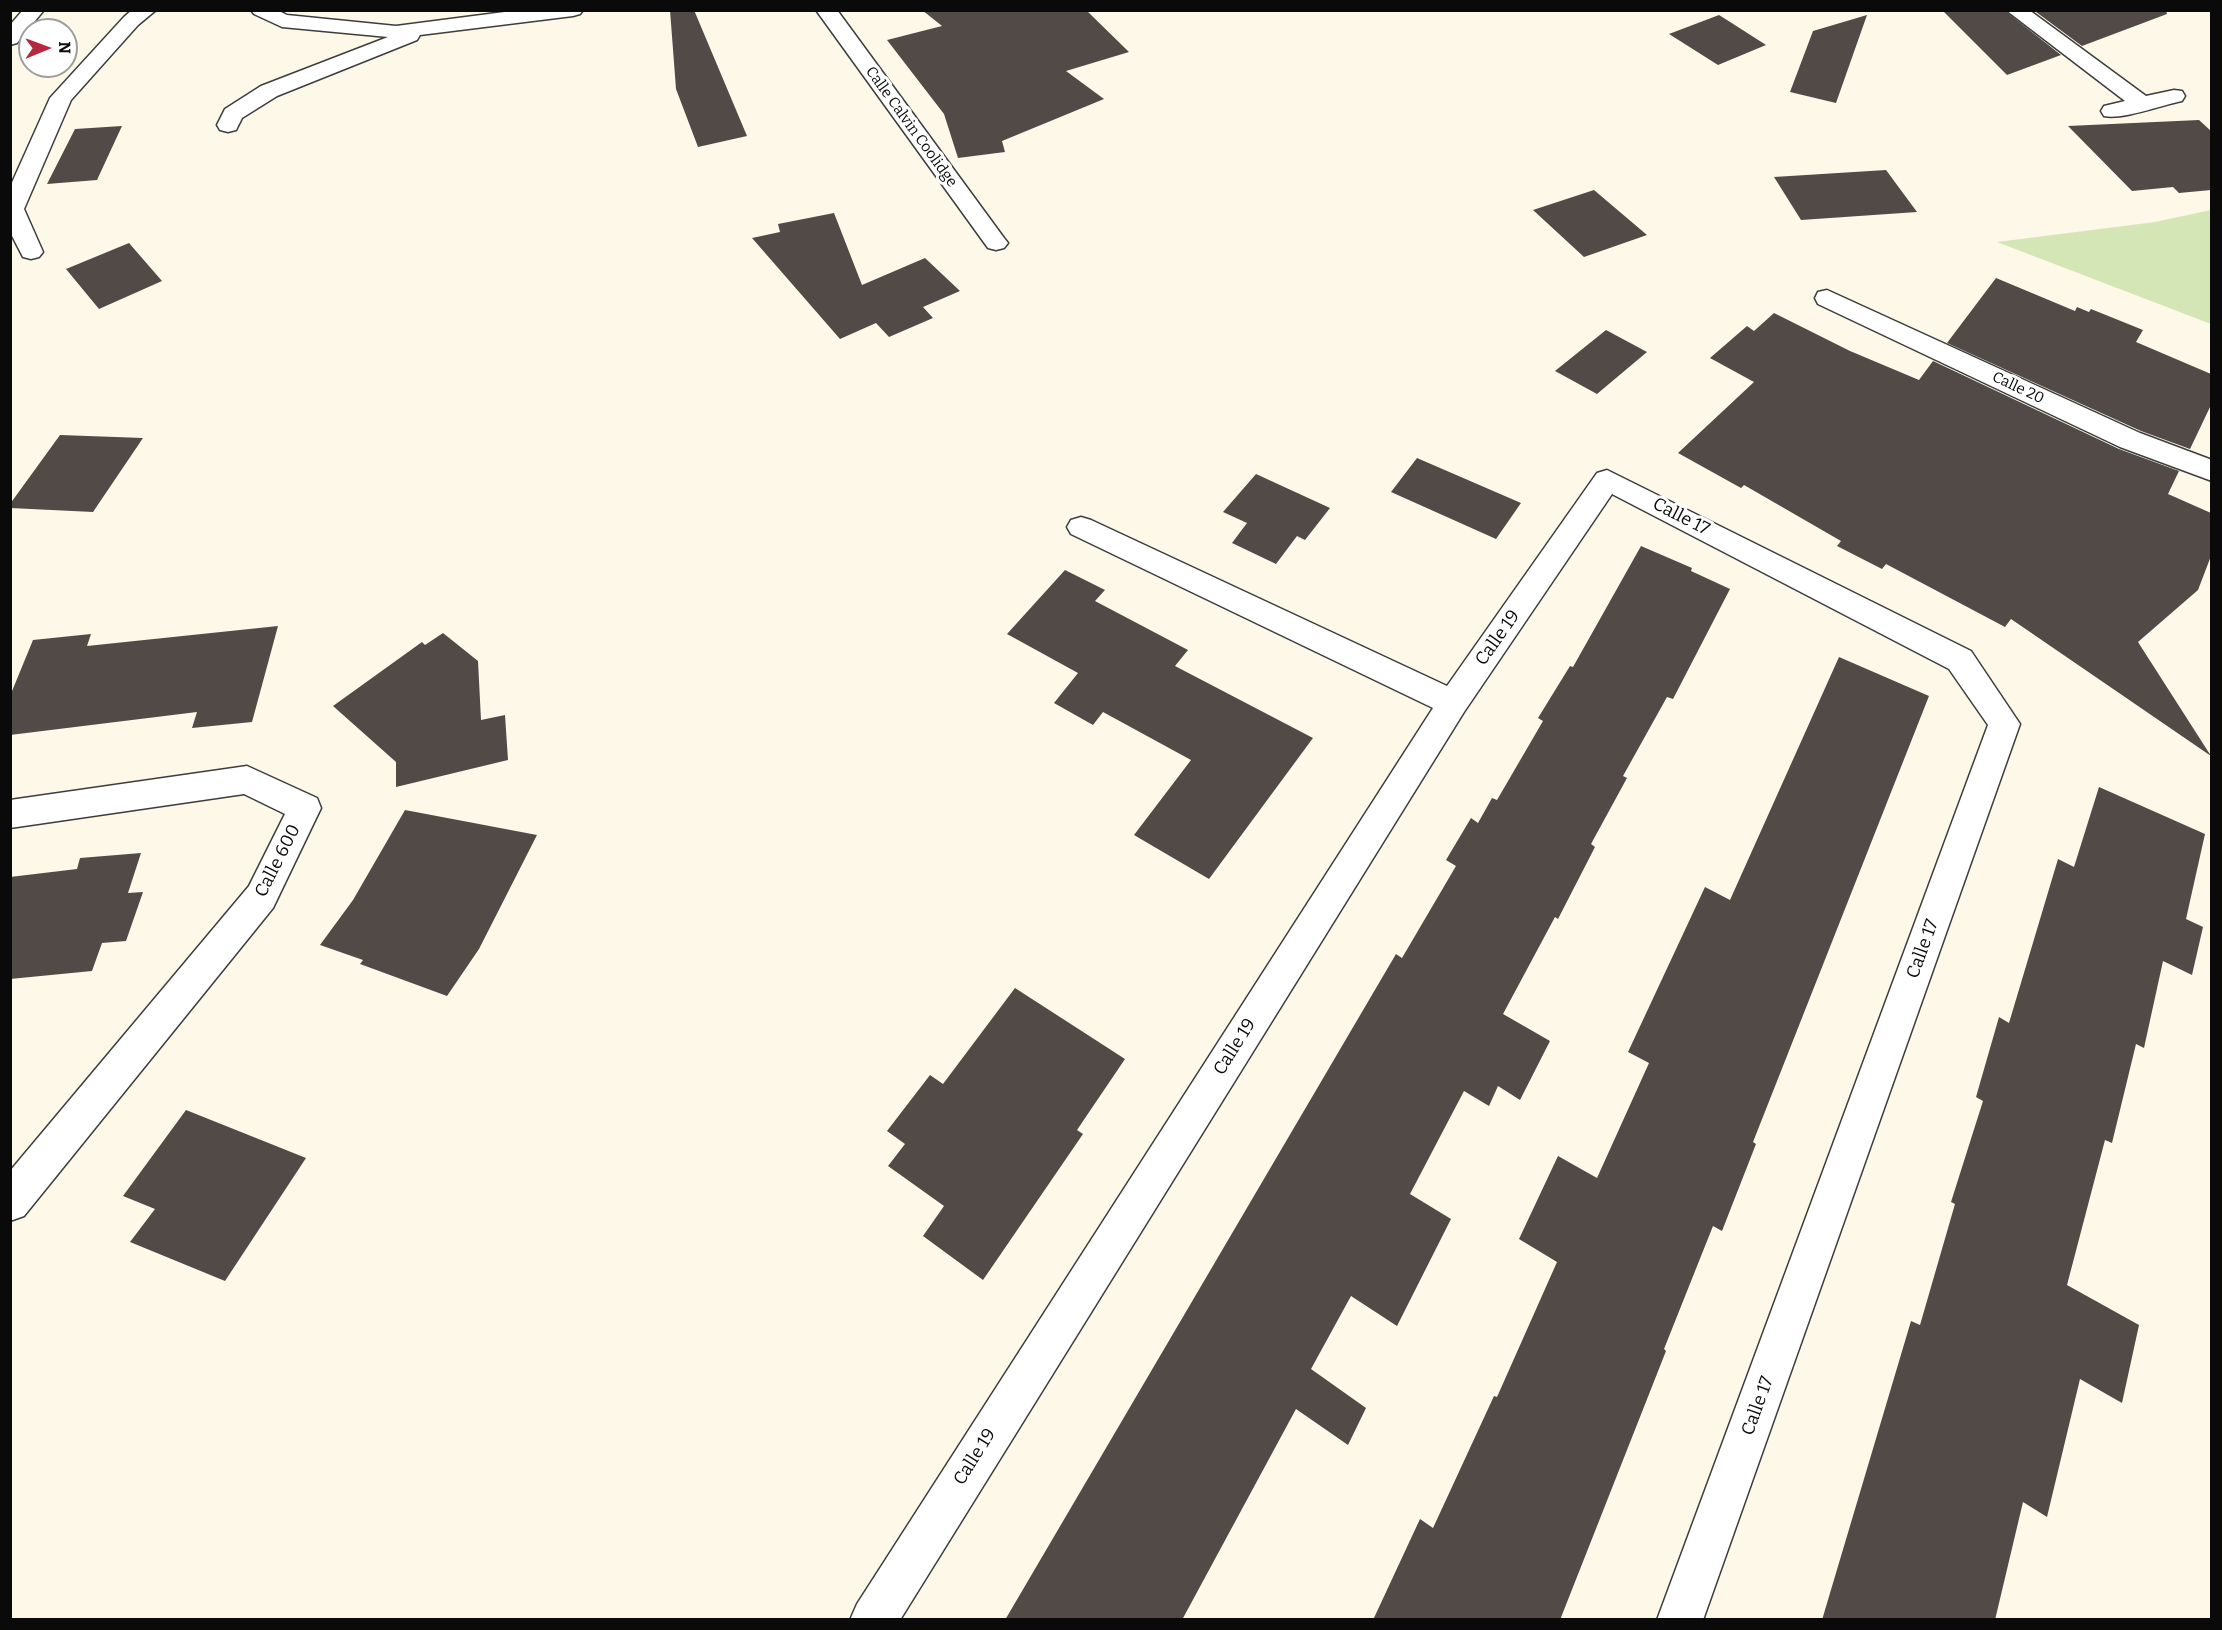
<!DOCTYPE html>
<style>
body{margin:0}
#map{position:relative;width:2222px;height:1630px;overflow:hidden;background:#fef8e8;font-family:Bitter,serif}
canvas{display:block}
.frame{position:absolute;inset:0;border:12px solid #0a0a0a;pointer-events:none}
.north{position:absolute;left:18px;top:18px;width:60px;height:60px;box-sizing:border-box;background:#fff;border:2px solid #9d9d9d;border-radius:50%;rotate:89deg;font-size:16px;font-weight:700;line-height:24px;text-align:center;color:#0a0a0a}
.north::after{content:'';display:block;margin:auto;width:21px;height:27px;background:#b4293e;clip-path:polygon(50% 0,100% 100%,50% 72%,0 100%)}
</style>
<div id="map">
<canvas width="2222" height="1630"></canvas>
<div class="frame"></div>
<div class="north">N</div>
</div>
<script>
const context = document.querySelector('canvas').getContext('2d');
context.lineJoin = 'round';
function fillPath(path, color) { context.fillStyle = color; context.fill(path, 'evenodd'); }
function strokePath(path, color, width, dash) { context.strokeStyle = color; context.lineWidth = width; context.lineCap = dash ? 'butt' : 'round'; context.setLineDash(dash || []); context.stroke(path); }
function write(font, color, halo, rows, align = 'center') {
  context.font = font + ' Bitter,serif'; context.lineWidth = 6; context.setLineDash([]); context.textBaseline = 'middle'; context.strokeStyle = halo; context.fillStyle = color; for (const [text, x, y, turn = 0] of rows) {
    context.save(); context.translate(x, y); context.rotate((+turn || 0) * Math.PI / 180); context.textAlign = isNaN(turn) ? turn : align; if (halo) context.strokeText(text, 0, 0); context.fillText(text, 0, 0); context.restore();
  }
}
fillPath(new Path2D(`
 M2211,210V324L1997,242L2155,222Z`), '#d4e6b5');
fillPath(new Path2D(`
 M670,10H694L747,136L698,147L676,89Z
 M922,10H1086L1129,52L1066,71L1104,99L1002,141L1005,152L958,158L944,114L887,40L942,26Z
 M1942,10H2004L2061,55L2007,75Z
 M2041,10H2166L2167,14L2082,46L2036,12Z
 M1719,15L1727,20L1766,45L1718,65L1669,34Z
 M1867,15L1836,103L1790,92L1813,31Z
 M2199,120L2211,131V190L2179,193L2173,187L2132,191L2068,126Z
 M122,126L97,180L47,184L75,129Z
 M1886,170L1917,212L1801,220L1774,177Z
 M1594,190L1647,235L1584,257L1533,210Z
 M834,213L862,285L925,258L960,291L923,307L933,318L889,337L876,323L840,339L752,238L780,232L778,224Z
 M129,243L162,281L99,309L66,269Z
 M1996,278L2075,311L2077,307L2089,312L2091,309L2143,330L2136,342L2211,374V405L2190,449L2141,431L1947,343Z
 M1774,313L1850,351L1919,380L1933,361L2119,449L2179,471L2168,494L2211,513V556L2198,590L2138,642L2211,756L2011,619L2005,627L1886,564L1882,569L1837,546L1841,541L1744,485L1741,488L1678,453L1754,382L1710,358L1747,326L1754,331Z
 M1606,330L1647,352L1597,394L1555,371Z
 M60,435L143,438L93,512L10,508V504Z
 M1417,458L1521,503L1496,539L1391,492Z
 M1256,474L1330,508L1305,540L1297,536L1276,564L1232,543L1247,523L1223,512Z
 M1641,546L1692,568L1691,571L1730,589L1673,699L1667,697L1623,776L1627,778L1591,844L1595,847L1558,919L1555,917L1503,1014L1550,1041L1520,1100L1498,1086L1489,1106L1464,1091L1410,1194L1451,1219L1397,1326L1351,1296L1311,1369L1366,1408L1348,1445L1296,1409L1182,1620H1005L1396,954L1402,958L1456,866L1446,860L1471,818L1478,823L1492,798L1497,800L1543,721L1538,718L1570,666L1573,667Z
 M1065,570L1105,590L1095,601L1188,650L1175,666L1313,738L1209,879L1134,835L1191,760L1103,712L1093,725L1054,703L1078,673L1007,634Z
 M278,626L252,722L192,728L197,712L10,735V696L33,640L91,634L87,646Z
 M443,633L478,661L481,720L505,715L508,760L396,787V762L333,706L422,642L425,645Z
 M1839,657L1929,696L1753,1142L1756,1144L1722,1231L1713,1226L1664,1349L1666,1351L1560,1620H1373L1420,1519L1433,1528L1494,1396L1497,1397L1557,1262L1519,1239L1558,1156L1597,1178L1649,1063L1628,1052L1705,887L1730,900Z
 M2099,787L2205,834L2186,919L2203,927L2192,975L2163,961L2144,1048L2136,1044L2112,1143L2105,1140L2067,1285L2139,1325L2122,1403L2080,1379L2047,1517L2023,1502L1995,1620H1822L1911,1321L1920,1325L1955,1204L1951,1202L1983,1101L1976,1097L1999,1017L2009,1023L2058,859L2074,867Z
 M405,810L537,835L479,949L447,996L360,964L363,960L320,945L353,900Z
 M141,853L128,893L143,892L126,941L102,943L92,971L10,979V877L77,869L80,858Z
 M1015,988L1125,1059L1077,1130L1083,1134L983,1280L923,1236L944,1206L888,1166L905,1144L887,1131L930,1075L943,1084Z
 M186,1110L306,1158L225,1281L130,1242L155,1209L123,1196Z`), '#524a47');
const street = new Path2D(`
 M23,10H44L17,43L10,45V25Z
 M132,10H156L138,25L71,100L24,209L43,252L39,257L31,259L23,257L10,232V187L50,98L124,17Z
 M251,10H277L287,15L396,26L520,10H583L580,14L573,16L420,35L417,40L277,96L242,118L236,130L228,132L220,130L217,125L225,109L261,86L388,37L282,27L254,14Z
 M816,10H837L1004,238L1008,243L1004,248L996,250L988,248Z
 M2006,10H2029L2146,96L2174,90L2182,91L2185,96L2182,101C2162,105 2123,120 2104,116L2101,111L2104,106L2125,101Z
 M1827,290L2140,433L2212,460V481L2120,447L1818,304L1815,298L1818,292Z
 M1607,470L1971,651L2020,724L1703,1620H1657L1988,725L1949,669L1612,494L1464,712L900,1620H850L857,1604L1433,708L1071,534L1067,527L1071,520L1081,517L1091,520L1447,686L1597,473Z
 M247,766L317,798L321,808L273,908L24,1216L10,1221V1171L249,886L285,814L244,794L10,828V800Z`);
strokePath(street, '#3d3d3d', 3);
fillPath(street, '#fff');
write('15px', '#0a0a0a', '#fff', [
 ["Calle Calvin Coolidge",911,127,54],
 ["Calle 20",2018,388,25]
]);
write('18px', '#0a0a0a', '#fff', [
 ["Calle 17",1681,517,27],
 ["Calle 19",1498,638,-55],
 ["Calle 600",278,861,-63],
 ["Calle 17",1923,949,-70],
 ["Calle 19",1235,1047,-58],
 ["Calle 17",1758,1406,-70],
 ["Calle 19",975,1457,-58]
]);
</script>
